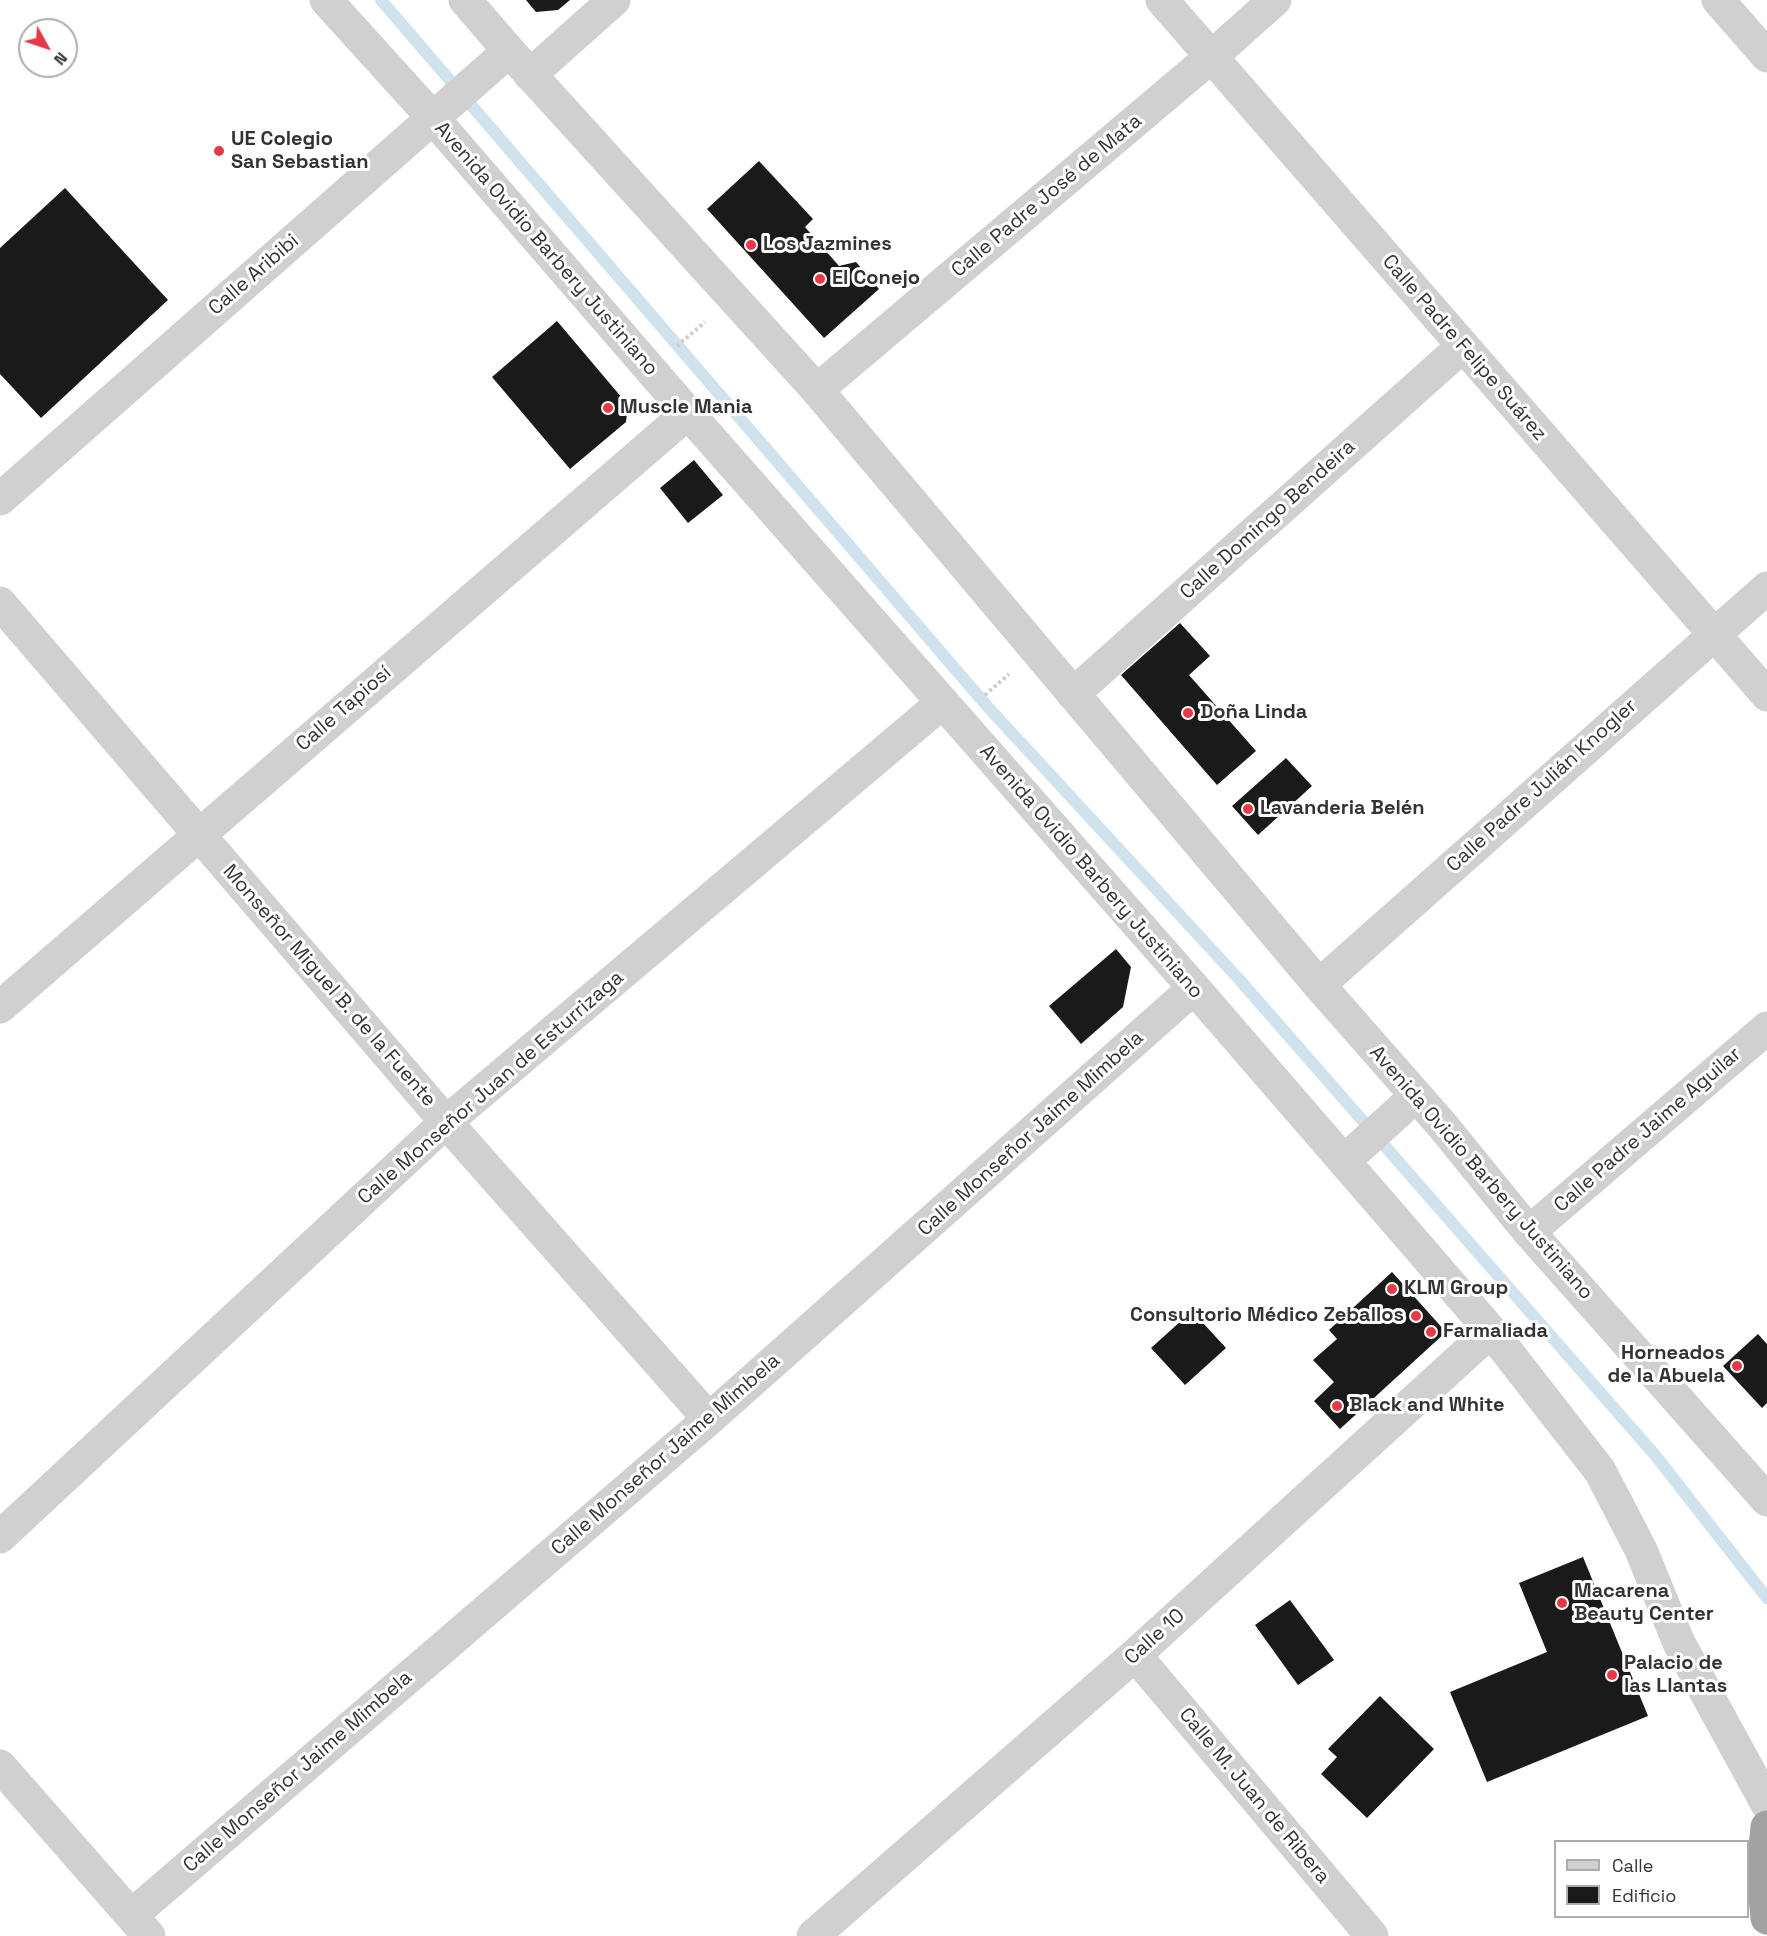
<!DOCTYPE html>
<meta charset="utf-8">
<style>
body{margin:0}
#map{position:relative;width:1767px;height:1936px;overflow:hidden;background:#fff;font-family:"Space Grotesk",sans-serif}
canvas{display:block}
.legend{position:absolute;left:1554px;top:1840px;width:195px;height:78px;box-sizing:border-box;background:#fff;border:2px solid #adadad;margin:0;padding:8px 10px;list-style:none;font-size:18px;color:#333}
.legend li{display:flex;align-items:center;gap:12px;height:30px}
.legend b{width:30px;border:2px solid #adadad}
.north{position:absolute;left:18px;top:18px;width:60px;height:60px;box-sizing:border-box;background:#fff;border:2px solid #adadad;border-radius:50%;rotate:130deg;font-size:16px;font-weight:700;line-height:24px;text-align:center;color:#333}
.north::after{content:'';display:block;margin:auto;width:21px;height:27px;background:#e63946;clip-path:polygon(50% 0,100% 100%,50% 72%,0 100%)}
</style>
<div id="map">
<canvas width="1767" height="1936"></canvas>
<ul class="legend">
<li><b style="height:8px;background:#d0d0d0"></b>Calle</li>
<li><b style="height:16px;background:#1a1a1a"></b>Edificio</li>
</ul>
<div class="north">N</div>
</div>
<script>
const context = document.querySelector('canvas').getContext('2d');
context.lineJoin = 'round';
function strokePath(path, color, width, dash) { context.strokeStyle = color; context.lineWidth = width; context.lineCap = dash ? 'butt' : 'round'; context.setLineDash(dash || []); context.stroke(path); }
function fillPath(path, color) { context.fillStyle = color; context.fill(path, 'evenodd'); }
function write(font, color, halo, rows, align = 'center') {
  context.font = font + ' "Space Grotesk",sans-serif'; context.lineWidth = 6; context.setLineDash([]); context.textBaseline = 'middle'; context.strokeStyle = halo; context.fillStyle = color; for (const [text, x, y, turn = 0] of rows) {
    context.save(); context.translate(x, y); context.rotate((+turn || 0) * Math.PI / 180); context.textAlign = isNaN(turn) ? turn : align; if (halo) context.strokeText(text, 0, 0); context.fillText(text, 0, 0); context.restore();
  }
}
strokePath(new Path2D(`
 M381,0L987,706L1237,977L1655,1455L1767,1598`), '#cfe2ee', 12);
fillPath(new Path2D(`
 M526,0H570L558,10L536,12Z
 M759,161L813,219L805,227L839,266L856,262L879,289L824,338L707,209Z
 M65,188L168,300L41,418L0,374V248Z
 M557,321L628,405L626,422L570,469L492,377Z
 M694,460L723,495L688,523L660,488Z
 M1180,623L1210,656L1189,675L1256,751L1217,785L1121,675Z
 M1286,758L1312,786L1258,835L1232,806Z
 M1116,949L1131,967L1123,1007L1081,1044L1049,1006Z
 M1392,1272L1446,1332L1340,1429L1314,1401L1334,1382L1313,1360L1337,1339L1329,1330Z
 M1192,1311L1226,1348L1185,1385L1151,1348Z
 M1758,1334L1767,1344V1403L1762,1408L1723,1366Z
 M1583,1557L1648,1716L1487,1782L1450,1692L1547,1652L1519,1583Z
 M1290,1600L1334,1660L1298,1685L1255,1625Z
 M1380,1696L1434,1749L1367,1818L1321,1774L1337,1757L1328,1749Z`), '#1a1a1a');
strokePath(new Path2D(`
 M677,346L705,322
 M985,695L1009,674`), '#cdcdcd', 4, [3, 3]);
strokePath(new Path2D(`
 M1162,0L1767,695
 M1718,0L1767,56
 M530,75L614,0
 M817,390L1211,57L1275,0
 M0,499L509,51
 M0,603L446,1122L709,1419
 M1073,694L1463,346
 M1319,985L1767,588
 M0,1007L688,413
 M1529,1232L1767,1028
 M0,1537L446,1122L942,703
 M1135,1655L1372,1936
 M0,1766L149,1936
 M132,1915L709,1419L1194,988
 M813,1936L1135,1655L1491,1331`), '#d0d0d0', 33);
strokePath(new Path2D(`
 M326,0L433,118L688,413L1194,988L1491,1331L1600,1471L1641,1550L1679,1643L1767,1804
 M465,0L509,51L817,390L1319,985L1442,1125L1529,1232L1767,1500
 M1344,1161L1416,1096`), '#d0d0d0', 33);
strokePath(new Path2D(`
 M1767,1827C1763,1857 1763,1887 1767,1918`), '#a2a2a2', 33);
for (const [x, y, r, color] of [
 [219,151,6,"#e63946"],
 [751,245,6,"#e63946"],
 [820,279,6,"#e63946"],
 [608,408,6,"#e63946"],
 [1188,713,6,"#e63946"],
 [1248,809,6,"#e63946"],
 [1392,1289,6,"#e63946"],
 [1416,1316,6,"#e63946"],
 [1431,1332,6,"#e63946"],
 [1737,1366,6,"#e63946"],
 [1337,1406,6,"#e63946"],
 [1562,1603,6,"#e63946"],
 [1612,1675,6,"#e63946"]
]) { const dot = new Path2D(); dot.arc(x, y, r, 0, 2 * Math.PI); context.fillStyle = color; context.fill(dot); strokePath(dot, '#fff', 2); }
write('bold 20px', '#333', '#fff', [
 ["UE Colegio",231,140],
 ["San Sebastian",231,163],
 ["Los Jazmines",763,245],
 ["El Conejo",832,279],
 ["Muscle Mania",620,408],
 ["Doña Linda",1200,713],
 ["Lavanderia Belén",1260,809],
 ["KLM Group",1404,1289],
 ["Consultorio Médico Zeballos",1404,1316,"right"],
 ["Farmaliada",1443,1332],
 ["Horneados",1725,1354,"right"],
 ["de la Abuela",1725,1377,"right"],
 ["Black and White",1349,1406],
 ["Macarena",1574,1592],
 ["Beauty Center",1574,1615],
 ["Palacio de",1624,1664],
 ["las Llantas",1624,1687]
], 'left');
write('20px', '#333', '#fff', [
 ["Calle Padre José de Mata",1047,196,-40],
 ["Avenida Ovidio Barbery Justiniano",546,249,49],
 ["Calle Aribibi",254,275,-41],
 ["Calle Padre Felipe Suárez",1464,348,49],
 ["Calle Domingo Bendeira",1268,520,-42],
 ["Calle Tapiosí",344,709,-41],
 ["Calle Padre Julián Knogler",1542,786,-42],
 ["Avenida Ovidio Barbery Justiniano",1091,872,49],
 ["Monseñor Miguel B. de la Fuente",329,986,49],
 ["Calle Monseñor Juan de Esturrizaga",491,1088,-41],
 ["Calle Padre Jaime Aguilar",1648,1130,-41],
 ["Calle Monseñor Jaime Mimbela",1031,1134,-42],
 ["Avenida Ovidio Barbery Justiniano",1481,1173,49],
 ["Calle Monseñor Jaime Mimbela",666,1455,-41],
 ["Calle 10",1155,1637,-42],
 ["Calle Monseñor Jaime Mimbela",298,1772,-41],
 ["Calle M. Juan de Ribera",1254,1796,50]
]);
</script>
